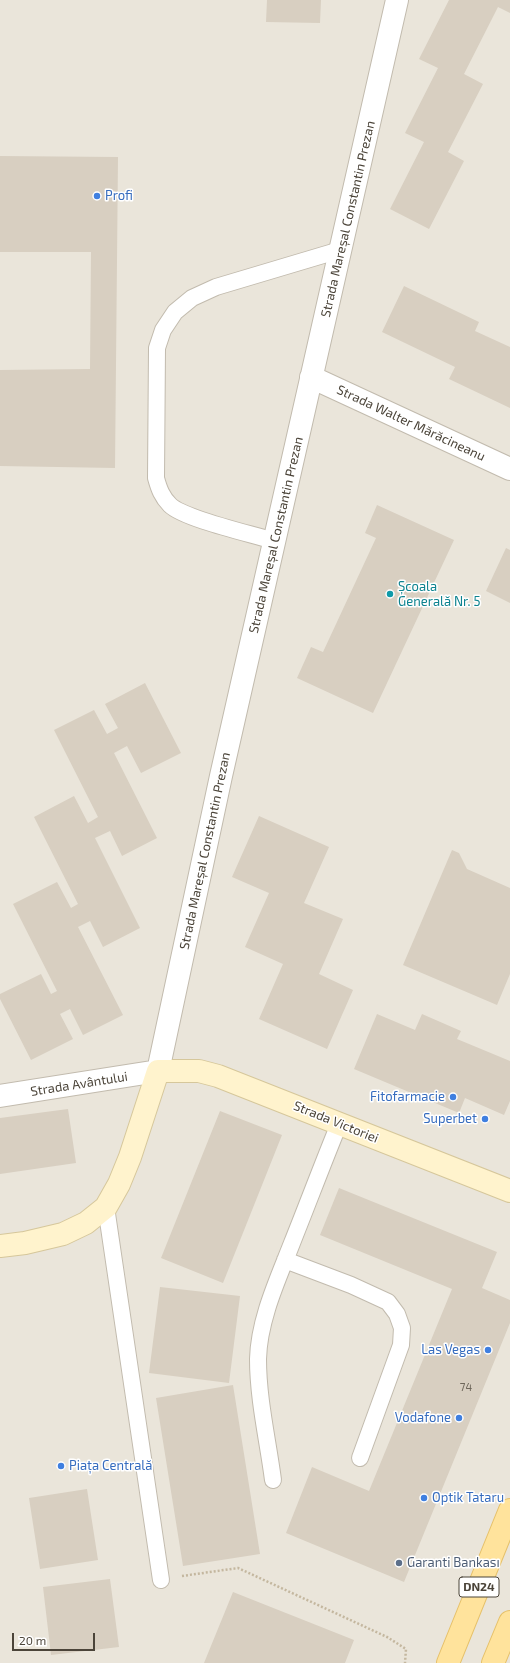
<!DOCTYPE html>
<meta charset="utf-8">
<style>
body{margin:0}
#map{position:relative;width:510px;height:1663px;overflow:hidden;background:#f6f3ec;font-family:"Exo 2",sans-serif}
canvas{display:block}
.scale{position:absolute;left:12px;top:1633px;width:83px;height:18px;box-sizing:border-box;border:2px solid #4b4439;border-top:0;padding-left:5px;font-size:12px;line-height:14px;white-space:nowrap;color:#4b4439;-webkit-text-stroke:3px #fff;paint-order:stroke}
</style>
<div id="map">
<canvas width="510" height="1663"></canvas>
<div class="scale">20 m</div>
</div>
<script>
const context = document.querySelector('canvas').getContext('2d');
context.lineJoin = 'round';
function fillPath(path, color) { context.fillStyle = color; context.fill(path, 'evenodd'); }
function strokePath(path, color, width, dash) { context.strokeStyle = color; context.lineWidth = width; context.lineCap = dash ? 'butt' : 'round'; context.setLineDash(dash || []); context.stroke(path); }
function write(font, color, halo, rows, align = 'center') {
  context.font = font + ' "Exo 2",sans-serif'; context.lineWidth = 3; context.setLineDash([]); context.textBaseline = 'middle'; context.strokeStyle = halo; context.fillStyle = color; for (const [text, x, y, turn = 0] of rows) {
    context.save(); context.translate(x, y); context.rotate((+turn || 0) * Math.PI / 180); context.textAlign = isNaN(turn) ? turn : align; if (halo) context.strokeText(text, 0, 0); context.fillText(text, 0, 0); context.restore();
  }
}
fillPath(new Path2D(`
 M0,0H510V1663H0Z`), '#eae5da');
fillPath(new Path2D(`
 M267,0H321L320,23L266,22Z
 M449,0H510V13L498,7L464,74L483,84L448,152L464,161L429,229L390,209L424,142L405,133L438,68L419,59Z
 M0,156L118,157L115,468L0,466V370L90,369L91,252H0Z
 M404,286L479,322L475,331L510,347V408L449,379L455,367L382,332Z
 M377,505L454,540L373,713L297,678L311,647L323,652L376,538L365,533Z
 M506,548L510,550V603L486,591Z
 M145,683L181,753L141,773L127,746L114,753L157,838L122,856L110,831L95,838L140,928L103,947L90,921L78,927L123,1015L83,1035L70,1009L60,1014L73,1039L31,1060L0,999V994L41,974L51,994L57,991L13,904L57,882L71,908L78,904L34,817L74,796L88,823L98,817L54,730L94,710L107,734L118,728L105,704Z
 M259,816L329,847L304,903L343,919L319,974L353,990L327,1049L259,1019L283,964L245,947L269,893L232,877Z
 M452,850L459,853L467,869L510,888V974L497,1005L403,965Z
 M377,1014L415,1030L422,1014L461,1031L457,1039L510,1061V1101L504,1115L465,1098L459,1113L354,1069Z
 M68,1109L76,1163L0,1174V1118Z
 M220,1111L282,1135L223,1283L161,1258Z
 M339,1188L497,1252L482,1288L510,1300V1323L404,1582L286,1533L312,1467L369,1491L452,1289L320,1235Z
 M160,1287L240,1296L229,1383L149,1373Z
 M233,1385L260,1554L183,1566L156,1398Z
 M87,1489L98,1560L40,1569L29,1498Z
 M110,1579L119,1647L51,1655L43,1587Z
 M233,1592L354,1640L345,1663H204Z`), '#d8cfc1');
const lane = new Path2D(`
 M274,541C252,534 184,519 170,505C162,497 159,489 156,478L157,348L163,330L175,312L192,298L216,287L340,250
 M106,1207L161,1580
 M285,1260L351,1285L388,1302L397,1314L402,1328L401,1345L360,1458
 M273,1480C268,1441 258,1400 258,1359C259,1319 278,1279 292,1243C308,1203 323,1163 339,1124`);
const street = new Path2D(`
 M311,377L510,469
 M0,1096L158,1071L221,776L397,0`);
const secondary = new Path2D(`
 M0,1246L25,1243L63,1234L86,1223L106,1207L119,1184L130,1157L158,1071H199L218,1076L510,1191`);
const primary = new Path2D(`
 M448,1663L510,1510
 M493,1663L510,1622`);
strokePath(lane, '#c2bbae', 18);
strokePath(street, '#c2bbae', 24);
strokePath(secondary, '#d6c79b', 24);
strokePath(primary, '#e6c16a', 24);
strokePath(new Path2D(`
 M182,1576L238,1568L387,1637L406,1649L405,1663`), '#c4b79f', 2.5, [2, 2]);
strokePath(lane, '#fff', 16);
strokePath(street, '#fff', 22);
strokePath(secondary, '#fff3cd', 22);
strokePath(primary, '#ffe39c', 22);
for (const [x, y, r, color] of [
 [97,196,4,"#3f7fe0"],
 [390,594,4,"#0f9aa8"],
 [453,1097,4,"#3f7fe0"],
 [485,1119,4,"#3f7fe0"],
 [488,1350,4,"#3f7fe0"],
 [459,1418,4,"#3f7fe0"],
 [61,1466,4,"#3f7fe0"],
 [424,1498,4,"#3f7fe0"],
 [399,1563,4,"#5c6f8a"]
]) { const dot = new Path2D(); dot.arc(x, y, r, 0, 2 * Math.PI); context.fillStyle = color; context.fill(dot); strokePath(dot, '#fff', 1.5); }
write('11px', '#6e675b', null, [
 ["74",466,1387]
]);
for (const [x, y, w] of [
 [479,1587,40]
]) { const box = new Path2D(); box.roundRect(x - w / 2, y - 10, w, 20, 3); context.fillStyle = '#fff'; context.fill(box); strokePath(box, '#4b4439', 1); }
write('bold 12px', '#4b4439', null, [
 ["DN24",479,1587]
]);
write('13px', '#366cbe', '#fff', [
 ["Profi",105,196,"left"],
 ["Fitofarmacie",445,1097],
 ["Superbet",477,1119],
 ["Las Vegas",480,1350],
 ["Vodafone",451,1418],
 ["Piața Centrală",69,1466,"left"],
 ["Optik Tataru",432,1498,"left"]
], 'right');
write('13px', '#4b4439', '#fff', [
 ["Strada Mareșal Constantin Prezan",348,219,-77],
 ["Strada Walter Mărăcineanu",411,423,25],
 ["Strada Mareșal Constantin Prezan",276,535,-77],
 ["Strada Mareșal Constantin Prezan",205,851,-78],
 ["Strada Avântului",79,1084,-9],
 ["Strada Victoriei",336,1122,22]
]);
write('13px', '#0d838f', '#fff', [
 ["Școala",398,587],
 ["Generală Nr. 5",398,602]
], 'left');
write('13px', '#4e5e75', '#fff', [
 ["Garanti Bankası",407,1563]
], 'left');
</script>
